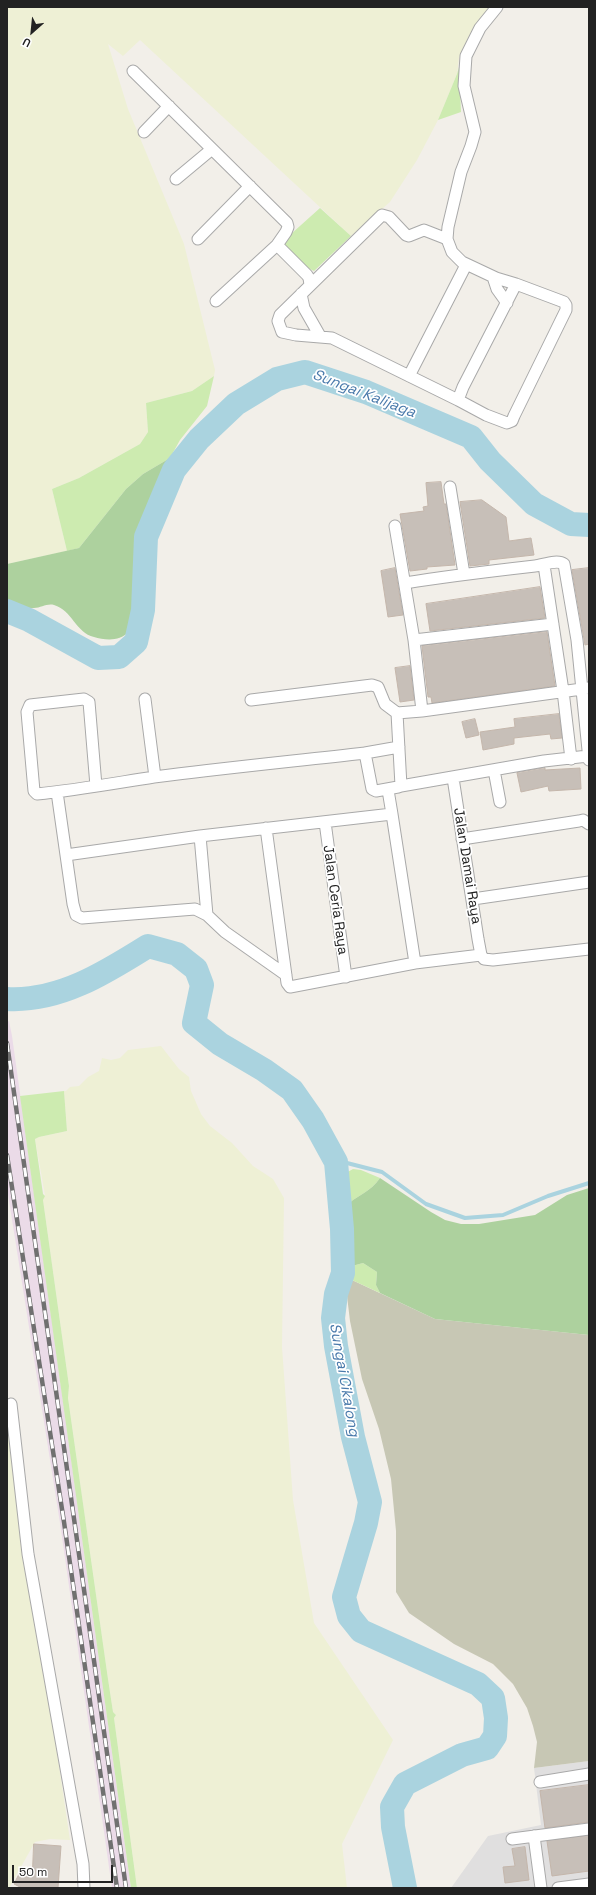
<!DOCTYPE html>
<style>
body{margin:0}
#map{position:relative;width:596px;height:1895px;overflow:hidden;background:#f2efe9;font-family:"Space Grotesk",sans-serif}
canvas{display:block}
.frame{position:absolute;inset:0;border:8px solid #222;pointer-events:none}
.north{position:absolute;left:12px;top:12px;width:40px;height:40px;-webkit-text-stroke:3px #fff;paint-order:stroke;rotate:207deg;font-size:11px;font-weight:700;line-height:16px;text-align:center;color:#222}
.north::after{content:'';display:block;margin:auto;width:14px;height:18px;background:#222;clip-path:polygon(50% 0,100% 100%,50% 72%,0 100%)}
.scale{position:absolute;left:12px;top:1865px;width:101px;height:18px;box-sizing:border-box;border:2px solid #222;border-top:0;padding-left:5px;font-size:12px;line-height:14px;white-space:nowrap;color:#222;-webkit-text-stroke:3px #fff;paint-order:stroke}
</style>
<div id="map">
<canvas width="596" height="1895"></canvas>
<div class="frame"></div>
<div class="north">U</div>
<div class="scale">50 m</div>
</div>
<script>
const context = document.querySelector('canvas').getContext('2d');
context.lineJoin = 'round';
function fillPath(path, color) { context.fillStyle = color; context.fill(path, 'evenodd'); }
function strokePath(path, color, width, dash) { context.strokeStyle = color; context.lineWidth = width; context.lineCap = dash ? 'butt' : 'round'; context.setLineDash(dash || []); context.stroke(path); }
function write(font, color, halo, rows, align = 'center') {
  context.font = font + ' "Space Grotesk",sans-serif'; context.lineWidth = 3.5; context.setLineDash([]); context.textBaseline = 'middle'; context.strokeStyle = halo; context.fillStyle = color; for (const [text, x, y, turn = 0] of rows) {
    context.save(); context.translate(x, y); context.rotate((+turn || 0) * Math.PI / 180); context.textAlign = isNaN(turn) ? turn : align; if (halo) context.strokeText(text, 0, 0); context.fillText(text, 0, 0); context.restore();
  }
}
fillPath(new Path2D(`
 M589,1761V1888H451L488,1836L541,1825L534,1768Z`), '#e0dfdf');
fillPath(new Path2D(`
 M9,1021L12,1036L131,1888H112L60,1523L7,1188V1022Z`), '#ebdbe8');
fillPath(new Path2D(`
 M352,1280L435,1319L589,1335V1761L534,1768L537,1742L533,1726L527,1708L513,1684L493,1664L454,1644L409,1613L396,1592V1531L391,1479L379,1429L362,1379L350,1321L347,1296Z`), '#c7c7b4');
fillPath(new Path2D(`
 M7,7H491L474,30L459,58L457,74L438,120L417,160L390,202L351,236L140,40L123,56L108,44L128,109L184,244L215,370L214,376L192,391L146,403L148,432L140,444L79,478L52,489L67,551L7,564Z
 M161,1046L179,1069L189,1077L191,1091L201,1114L210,1126L232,1143L253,1166L273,1179L284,1198L282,1347L293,1500L314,1623L393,1740L342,1844L347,1888H137L114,1718L116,1715L113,1712L108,1679L68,1398L69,1386L43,1200L45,1195L35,1139L39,1137L67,1131L64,1091H66L70,1087L79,1086L88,1077L99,1071L102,1058L111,1060L120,1058L128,1050Z
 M7,1416L70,1840L50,1839L35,1842L9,1888H7Z`), '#eef0d5');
fillPath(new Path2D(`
 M459,67L461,112L438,120L457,74Z
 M320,208L351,236L314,271L308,268L281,243Z
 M214,376L207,406L180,440L170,458L143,474L126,489L79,548L67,551L52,489L79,478L140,444L148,432L146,403L192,391Z
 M64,1091L67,1131L39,1137L35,1139L43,1194L45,1196L43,1200L69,1386L68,1398L108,1679L113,1712L116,1715L114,1718L137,1888H131L20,1096Z
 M353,1169L361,1170L380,1178C371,1192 355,1196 345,1207L344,1174Z
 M363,1263L377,1272L376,1285L380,1293L352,1280V1266Z`), '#cdebb0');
fillPath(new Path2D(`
 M170,458C154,485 146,512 140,543C138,556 136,570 136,582C135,599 140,619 128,632C120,642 104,640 94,637C76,633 72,610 54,605C47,603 41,608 34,608C24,609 16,606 7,604V564L79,548L126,489L143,474Z
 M380,1178L431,1212L445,1220L461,1224H479L535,1215L567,1195L589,1188V1335L435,1319L380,1293L376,1285L377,1272L363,1263L352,1266L351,1244L345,1207C355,1196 371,1192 380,1178Z`), '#add19e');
strokePath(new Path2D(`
 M336,1162L347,1163L382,1172L426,1204L465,1218L503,1215L548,1196L589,1183`), '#aad3df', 4);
strokePath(new Path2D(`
 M7,611L29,620L98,658L119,657L136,642L143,610L146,537L174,470L199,439L236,404L277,379L305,372L366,392L471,437L490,461L534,504L571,524L589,525
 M7,999C59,1002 105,973 148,946L177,954L196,969L202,985L194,1023L220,1044L264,1070L292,1090L313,1120L336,1162L342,1229L343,1273L336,1294L333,1318L336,1346L353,1437L370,1502L366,1523L344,1597L349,1616L361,1631L478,1684L493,1698L496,1718L495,1736L487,1748L462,1755L405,1784L392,1807L393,1827L405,1888`), '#aad3df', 24);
const building = new Path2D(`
 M441,482L444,504H446L455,565L427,567V569L410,571L400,514L424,511L423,507L428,506L426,483Z
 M482,500L506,517L509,541L531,538L534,555L489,560V564L470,566L460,502Z
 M395,568L403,615L388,617L381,571Z
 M589,568V644L585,645L572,570Z
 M540,587L545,618L430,631L426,604Z
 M547,632L555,686L432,703L431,697H428L422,646Z
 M410,666L414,700L400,702L395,668Z
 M559,714L562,738L551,739L550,734L514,738V744L483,750L480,732L515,727L514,719Z
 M475,719L479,735L466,738L462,722Z
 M545,768V770L580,768L581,789L549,791L548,786L521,792L517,773Z
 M589,1785V1822L545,1828L540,1791Z
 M589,1836V1871L552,1876L547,1841Z
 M34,1844L61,1846L58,1888H22L14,1884L21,1870L32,1876Z
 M525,1847L529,1880L505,1883L503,1867L515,1866L512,1849Z`);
fillPath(building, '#c7bfb8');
strokePath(building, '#c4b6ab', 1);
const minor = new Path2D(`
 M497,7L480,28L466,56L464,86L475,132L471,146L461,172L448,227L447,239L452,252L462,262L496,278L516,284L463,387L458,400L486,415L507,423L512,421L514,416L566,310V305L564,302L516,284
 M133,71L287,223L288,227L286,232L277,245L216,301
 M144,132L169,106
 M176,179L212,149
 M198,239L250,186
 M447,239L424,230L409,236L406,235L389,217L382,215L280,315L278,321L282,332L296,335L332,338L458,400
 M277,245L307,275L309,278L310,285
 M493,277L497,289L507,303
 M301,294L304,308L320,336
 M409,376L466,265
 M450,487L464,574
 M395,526L414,640L422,711
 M544,565L563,691L571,759
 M405,583C448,576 491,571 535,566C543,565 557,559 564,564L577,640L589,760
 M414,640L553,624
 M145,699L155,777
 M251,700L372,685L378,687L385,704L397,713
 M365,753L372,789L376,791L398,787L401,786L397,713L422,711L589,688
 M494,770L500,802
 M453,778L478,939L481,955L484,959L493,960L589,949
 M96,786L89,702L84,699L30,705L27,712L34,791L37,794C77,790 115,783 154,777C224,768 295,761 365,753L399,747
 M401,786L544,761L588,756
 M57,792L73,904L76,915L82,918L195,909L207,915L225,932L286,975
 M392,814L415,963
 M325,822L346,977
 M266,828L287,983L290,987L415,963L481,955
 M200,836L207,915
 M462,839L579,821L583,820L589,824
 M66,855L200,836L392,814L388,790
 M473,899L589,882
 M11,1404L28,1554L83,1864L84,1888
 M540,1782L589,1774
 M534,1836L541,1888
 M512,1839L589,1829
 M558,1888L589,1884`);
strokePath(minor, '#a9a9a9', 13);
strokePath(minor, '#fff', 11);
const rail = new Path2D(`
 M7,1043L126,1888
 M7,1155L64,1522L117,1888`);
strokePath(rail, '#707070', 4.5);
strokePath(rail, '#fff', 3, [9]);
write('14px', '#222', '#fff', [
 ["Jalan Damai Raya",467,866,81],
 ["Jalan Ceria Raya",335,900,82]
]);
write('italic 15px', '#4a7aab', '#fff', [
 ["Sungai Kalijaga",364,394,21],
 ["Sungai Cikalong",344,1380,80]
]);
</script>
